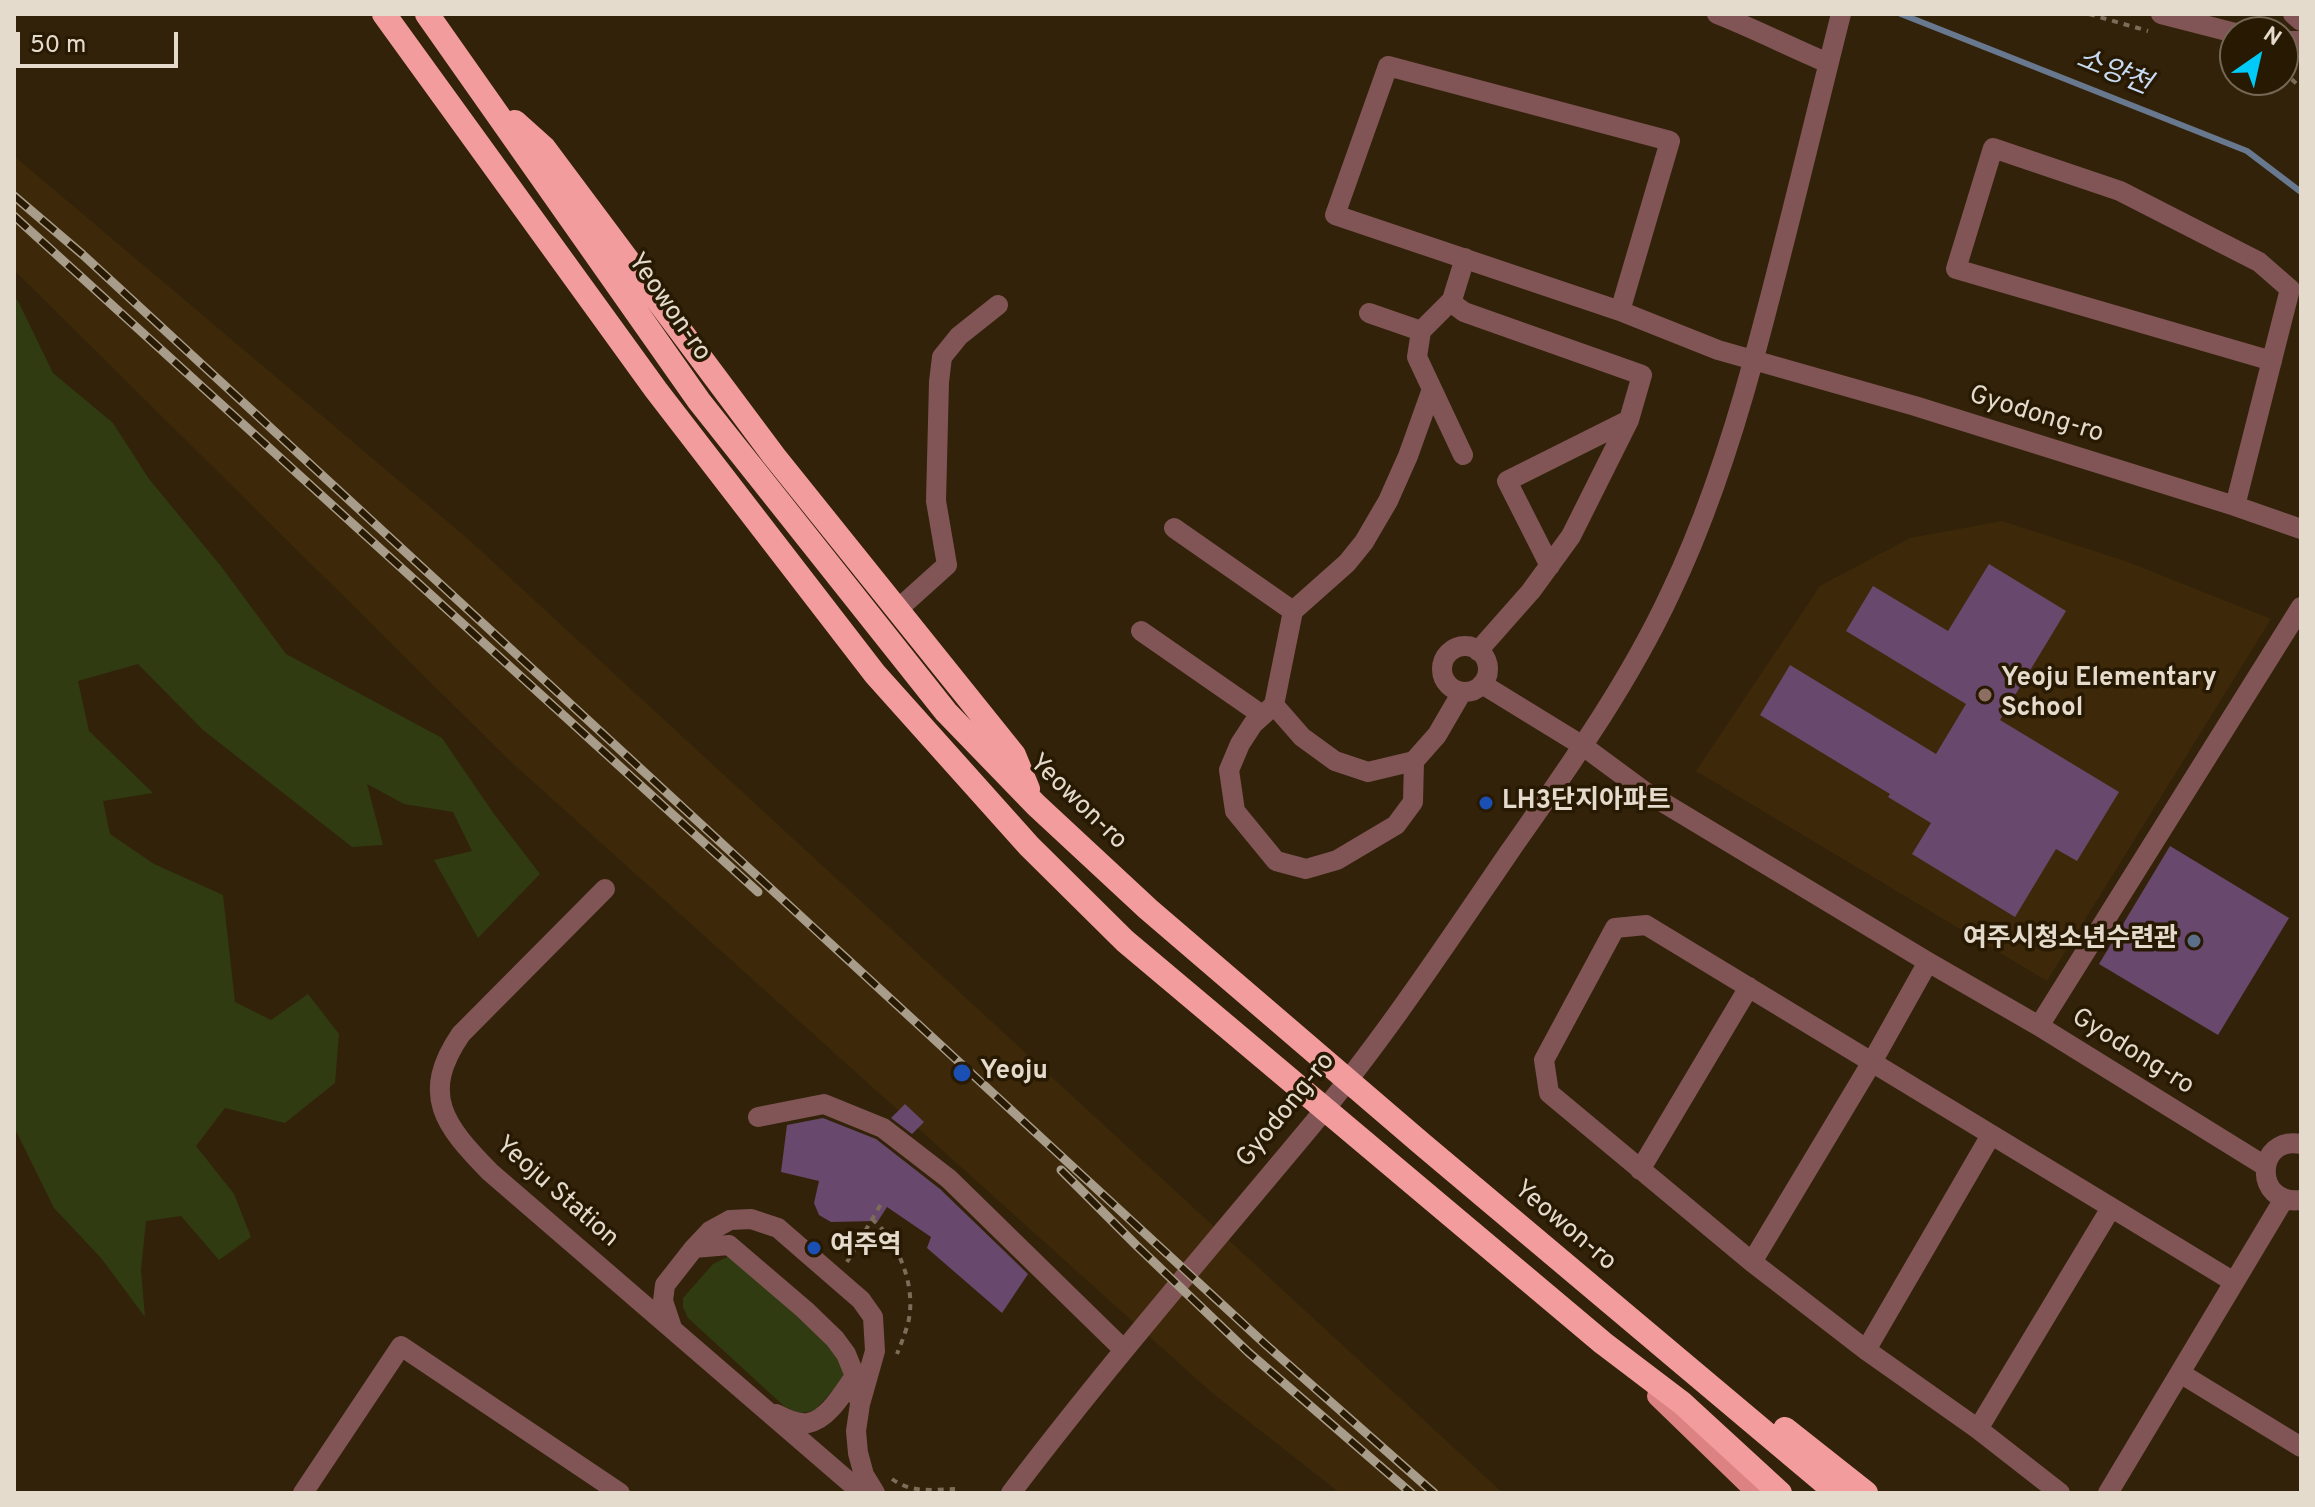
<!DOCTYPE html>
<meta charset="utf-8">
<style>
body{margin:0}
#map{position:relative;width:2315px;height:1507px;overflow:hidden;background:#32220a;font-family:Overpass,sans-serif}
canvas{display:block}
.frame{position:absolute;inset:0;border:16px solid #e5dbcd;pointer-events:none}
.north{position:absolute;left:2219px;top:16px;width:80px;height:80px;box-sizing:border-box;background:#281902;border:2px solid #746753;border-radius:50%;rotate:34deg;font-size:22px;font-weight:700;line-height:32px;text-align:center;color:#e5dbcd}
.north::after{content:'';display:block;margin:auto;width:28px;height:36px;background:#00cbf8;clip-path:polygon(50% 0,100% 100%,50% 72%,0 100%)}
.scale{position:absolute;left:16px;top:32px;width:162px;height:36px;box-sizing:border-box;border:4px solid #e5dbcd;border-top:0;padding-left:10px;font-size:24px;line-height:28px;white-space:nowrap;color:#e5dbcd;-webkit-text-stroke:6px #281902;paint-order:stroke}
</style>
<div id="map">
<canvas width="2315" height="1507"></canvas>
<div class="frame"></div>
<div class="north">N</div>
<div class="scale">50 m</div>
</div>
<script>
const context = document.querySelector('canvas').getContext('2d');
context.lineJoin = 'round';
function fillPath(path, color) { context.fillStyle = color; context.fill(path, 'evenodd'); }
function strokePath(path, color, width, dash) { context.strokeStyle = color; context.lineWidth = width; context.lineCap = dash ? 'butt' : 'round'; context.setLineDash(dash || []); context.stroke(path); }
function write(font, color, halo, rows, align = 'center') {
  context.font = font + ' Overpass,"Noto Sans KR",sans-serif'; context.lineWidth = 7; context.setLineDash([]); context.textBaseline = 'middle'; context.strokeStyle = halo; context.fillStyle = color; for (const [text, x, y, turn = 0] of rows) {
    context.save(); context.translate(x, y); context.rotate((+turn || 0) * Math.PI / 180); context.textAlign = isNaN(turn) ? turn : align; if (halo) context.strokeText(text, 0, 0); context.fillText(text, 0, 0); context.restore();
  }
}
fillPath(new Path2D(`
 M14,156L468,539L1503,1493H1340L1211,1392L509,760L14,270Z
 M2002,521L2128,562L2271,619L2047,981L1696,771L1820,586L1910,538Z`), '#3d2909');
fillPath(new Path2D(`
 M14,297L18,301L53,373L113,423L149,479L220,565L286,654L442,738L494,814L540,874L478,938L434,860L472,851L453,812L404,804L367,784L383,845L352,847L203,730L138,664L78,681L89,731L153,793L103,801L110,834L154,864L223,895L235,1002L271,1020L308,994L339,1034L335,1083L285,1123L225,1108L196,1146L234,1194L251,1237L219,1260L181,1216L146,1221L141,1270L145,1317L101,1258L54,1208L14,1127Z
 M727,1257L743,1263L838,1351L844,1364L843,1379L814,1411L800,1413L785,1407L688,1318L683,1307V1298L713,1264Z`), '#303b11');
strokePath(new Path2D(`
 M1901,14L2247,151L2301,192`), '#68788e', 6);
fillPath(new Path2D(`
 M1989,564L2066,611L2000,720L2119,792L2077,861L2056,849L2015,917L1912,854L1931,823L1888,797L1890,794L1760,715L1790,665L1936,754L1966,704L1846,631L1873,586L1948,631Z
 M2170,846L2289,918L2218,1035L2099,964Z
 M905,1104L924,1122L912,1134L891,1118Z
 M823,1118L876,1139L940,1189L1028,1274L1002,1313L927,1248L931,1237L887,1207L878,1221L831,1222L819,1215L814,1203L819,1181L781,1172L787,1125Z`), '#69486d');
strokePath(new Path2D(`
 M2089,14L2148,31
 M2283,71L2301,88
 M872,1219C899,1242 917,1288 908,1323C905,1334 901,1344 897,1354
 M847,1262L881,1204
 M892,1479C911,1493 932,1490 955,1489`), '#7b6d59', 4, [6, 6]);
strokePath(new Path2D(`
 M1717,14C1755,29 1790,47 1828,63
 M2161,14L2235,33
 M2293,14L2301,21
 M2283,41H2301
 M1465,258L1452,300L1456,306L1464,312L1642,375L1629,420L1571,536L1531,591L1478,651
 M1452,300L1421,331L1417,357L1463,455
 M1620,311L1670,141L1388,66L1335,215L1620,311L1718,350L1915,406L2235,506L2301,529
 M1369,313L1421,331
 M2235,506L2290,289L2259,262L2120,191L1993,148L1956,269L2272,361
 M1174,528L1293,611
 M1550,566L1507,481L1629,420
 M897,610L947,565L936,501L939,382L942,357L959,336L998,305
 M1141,631L1262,715
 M1442 669a23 23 0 1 1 46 0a23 23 0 1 1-46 0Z
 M1482,684L1583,746L1644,791L1928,962L2039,1026L2265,1166
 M1274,705L1302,737L1335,761L1368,772L1414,761L1437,735L1462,692
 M1414,761L1413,802L1396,825L1337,860L1306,869L1276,861L1235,811L1229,770L1240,744L1253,724L1274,705L1293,611L1347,563L1364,542L1388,501L1408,456L1432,389
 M605,889L461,1034C419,1095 445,1126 490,1172L862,1493
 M2039,1026L2301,607
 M758,1117L824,1104L883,1128L949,1179L1124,1350
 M2301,1144C2255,1135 2253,1206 2301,1200
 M1640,1170L1749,987
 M694,1248L729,1245L805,1310L835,1339L846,1354L855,1376L859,1400
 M1752,1262L1872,1062L1928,962
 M672,1328L663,1301L665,1285L694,1248L710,1231L730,1220L751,1219L778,1228L861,1300L873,1317L875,1351L860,1404L856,1431L858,1453L864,1475L875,1493
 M1866,1350L1991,1135
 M2180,1373L2301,1447
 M776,1414C786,1419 798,1425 808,1423C828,1420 844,1391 855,1376
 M1978,1429L2111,1208
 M303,1493L401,1346L620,1493
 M1011,1493C1105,1369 1207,1251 1307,1131C1381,1043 1445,946 1510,851C1568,768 1627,686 1670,594C1706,519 1732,439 1754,358C1785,244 1812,129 1841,14
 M2060,1493L1978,1429L1866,1350L1752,1262L1549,1093L1544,1060L1615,928L1646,925L2234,1282
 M2108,1493L2284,1199`), '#815555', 20);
strokePath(new Path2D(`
 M1657,1396L1757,1493`), '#dc8283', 20);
strokePath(new Path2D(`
 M384,14L656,390L875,674L1029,846L1125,941L1603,1343L1682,1403L1780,1493
 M427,14L699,401L946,712L1036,805L1148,909L1422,1144L1837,1493
 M515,122L544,148L774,456L1014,755L1028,789
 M1785,1429L1866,1493`), '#f39c9d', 24);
const rail = new Path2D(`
 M14,196L82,254L1265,1344L1434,1493
 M14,216L758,892
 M1061,1170L1137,1246L1248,1352L1411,1493`);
strokePath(rail, '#a89c8a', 9);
strokePath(rail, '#281902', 6, [18]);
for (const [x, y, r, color] of [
 [1985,695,8,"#8d6e63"],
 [1486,803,8,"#1a4fb4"],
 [2194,941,8,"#5c6f8a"],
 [962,1073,10,"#1a4fb4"],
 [814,1248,8,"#1a4fb4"]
]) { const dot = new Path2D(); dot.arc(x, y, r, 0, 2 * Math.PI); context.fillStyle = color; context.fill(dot); strokePath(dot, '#281902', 3); }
write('26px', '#e5dbcd', '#281902', [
 ["Yeowon-ro",668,308,55],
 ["Gyodong-ro",2036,416,17],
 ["Yeowon-ro",1077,803,44],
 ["Gyodong-ro",2132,1053,32],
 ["Gyodong-ro",1287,1111,-51],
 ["Yeoju Station",556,1193,41],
 ["Yeowon-ro",1564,1227,40]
]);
write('bold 26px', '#e5dbcd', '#281902', [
 ["Yeoju Elementary",2001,680],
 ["School",2001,710],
 ["LH3단지아파트",1502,803],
 ["여주시청소년수련관",2178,941,"right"],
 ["Yeoju",980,1073],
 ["여주역",830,1248]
], 'left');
write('italic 28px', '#c8dbf4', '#281902', [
 ["소양천",2113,74,22]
]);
</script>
